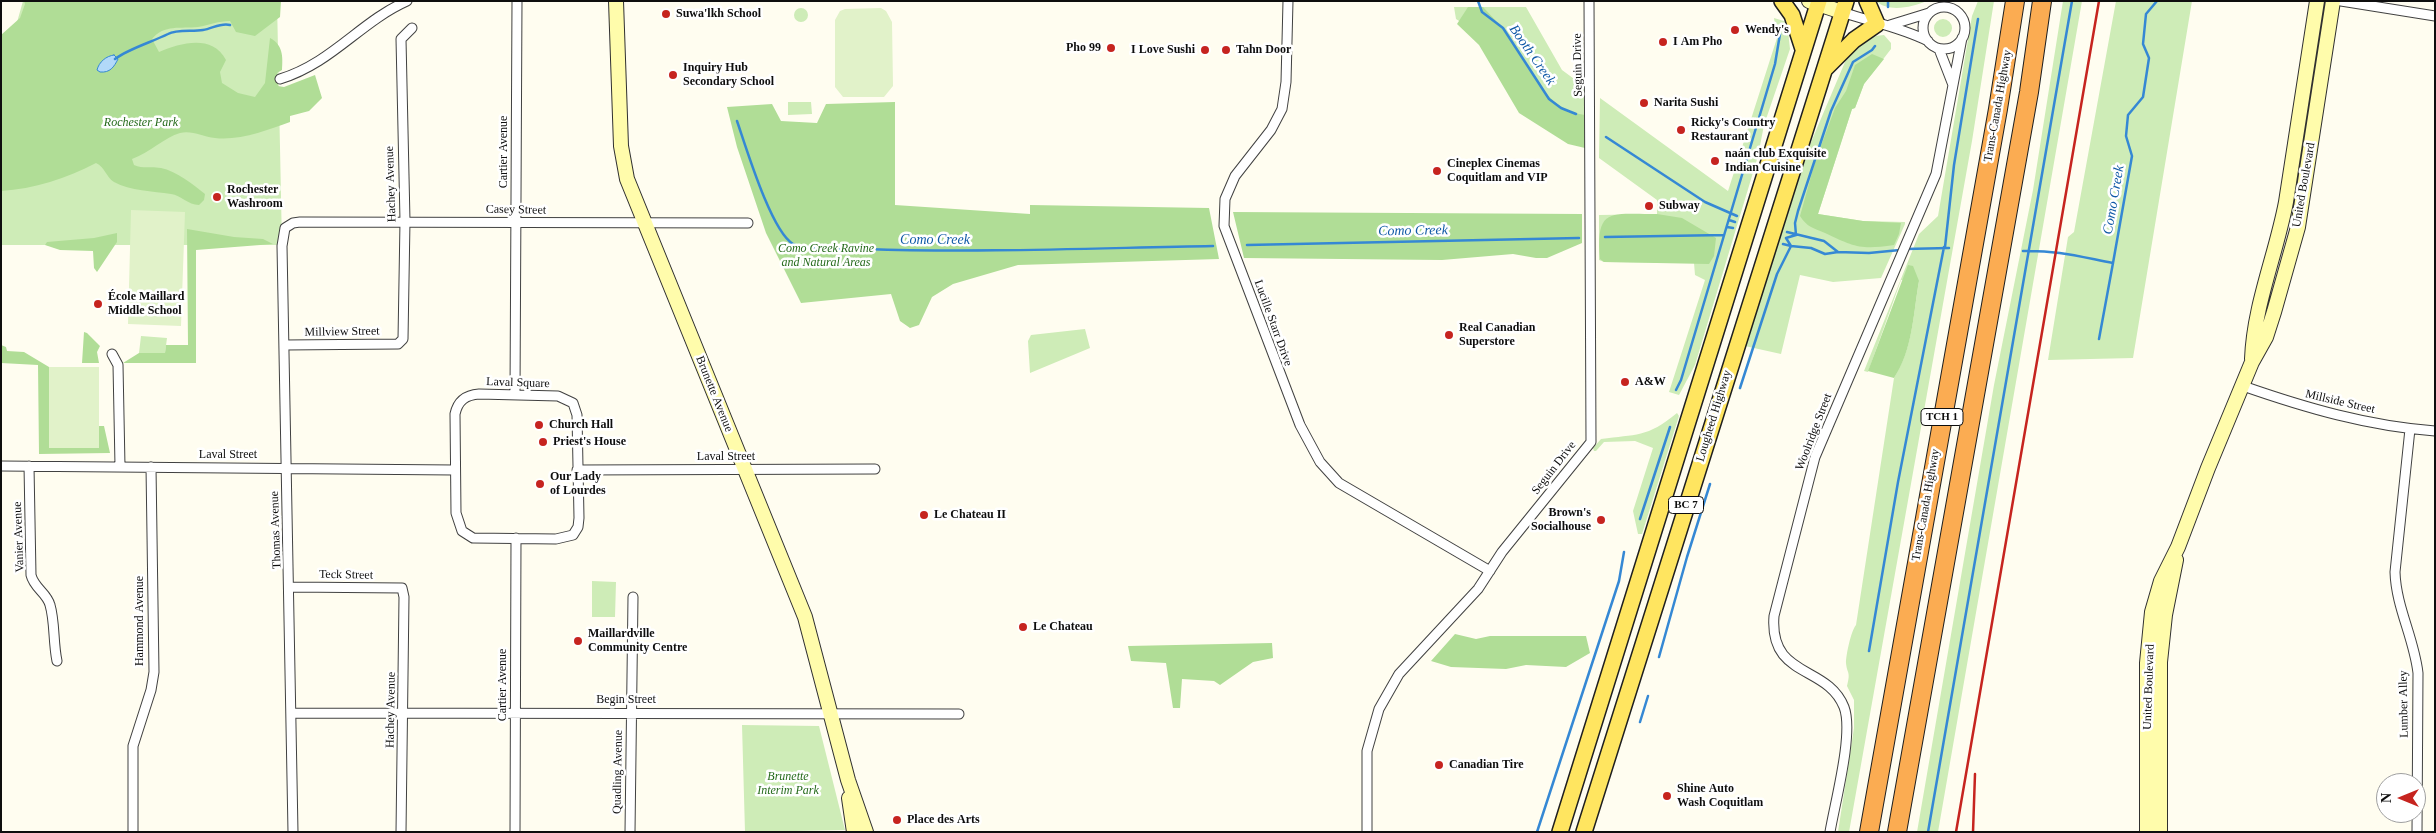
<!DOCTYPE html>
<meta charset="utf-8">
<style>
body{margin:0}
#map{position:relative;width:2436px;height:833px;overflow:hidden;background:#fffdf0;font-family:Georgia,serif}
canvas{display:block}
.frame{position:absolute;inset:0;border:2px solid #0e0e0e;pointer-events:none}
.north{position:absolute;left:2376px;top:773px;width:50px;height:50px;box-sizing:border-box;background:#fff;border:1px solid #9f9f9f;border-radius:50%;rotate:270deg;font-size:14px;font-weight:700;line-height:20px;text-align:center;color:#0e0e0e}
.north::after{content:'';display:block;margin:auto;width:18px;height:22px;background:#c6241f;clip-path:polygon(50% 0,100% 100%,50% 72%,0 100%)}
</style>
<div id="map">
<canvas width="2436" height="833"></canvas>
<div class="frame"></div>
<div class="north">N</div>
</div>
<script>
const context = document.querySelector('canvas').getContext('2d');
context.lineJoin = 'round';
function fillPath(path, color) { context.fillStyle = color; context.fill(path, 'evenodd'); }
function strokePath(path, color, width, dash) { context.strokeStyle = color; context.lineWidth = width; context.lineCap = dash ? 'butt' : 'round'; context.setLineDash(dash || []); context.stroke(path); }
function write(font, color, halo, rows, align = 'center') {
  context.font = font + ' Georgia,serif'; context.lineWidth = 5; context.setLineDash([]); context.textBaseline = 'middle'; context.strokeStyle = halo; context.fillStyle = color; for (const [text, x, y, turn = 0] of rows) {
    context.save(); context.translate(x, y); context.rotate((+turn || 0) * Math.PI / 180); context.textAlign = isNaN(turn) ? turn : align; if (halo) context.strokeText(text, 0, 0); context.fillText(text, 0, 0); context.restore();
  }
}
fillPath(new Path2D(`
 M23,1H277L282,245H1V79Z
 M1876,1H1927C1912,7 1889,13 1876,1Z
 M1978,1H1994L1972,141L1849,832H1838L1854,728V700L1847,686C1851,671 1847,674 1846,663C1846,655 1851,631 1856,625L1894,378C1913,348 1913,315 1919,281L1901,280L1868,372L1864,371L1919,234L1938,216L1972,16Z
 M2063,1H2082L1938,832H1917L1994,385L2033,190Z
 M2116,1H2192L2133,358L2048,360L2068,237L2074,232Z
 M1454,7H1526L1562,70L1585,87V148L1524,104L1488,40L1456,19Z
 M794 15a7 7 0 1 1 14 0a7 7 0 1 1-14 0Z
 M1774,18L1787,22L1790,49L1764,125L1758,156L1695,365L1679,395L1669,392L1705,280L1695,275L1694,263L1604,262L1599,260V215L1657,214V200L1599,158L1600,98L1728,191L1777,38Z
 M1934 28a9 9 0 1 1 18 0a9 9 0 1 1-18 0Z
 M1884,35L1891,43V49L1864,84L1855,108L1852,109L1818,214L1863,221L1905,222V224L1881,278L1833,282L1800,275L1781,354L1745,346L1809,147L1845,62C1853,46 1866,36 1884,35Z
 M788,102H811L812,114L788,115Z
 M1085,329L1090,348L1030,373L1028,341L1031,335Z
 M141,336L167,338L165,353H139Z
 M1677,413L1679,416L1642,534H1638L1633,511L1653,448L1635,441L1604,442L1596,451H1594L1593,448L1601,439C1636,434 1647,438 1677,413Z
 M592,581L616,582L615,617H592Z
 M742,725L819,726L845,830L745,832Z`), '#ceecb7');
fillPath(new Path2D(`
 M24,1H281L280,17L255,36L236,32L230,21C219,21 209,25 198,27C181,29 164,24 152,39L159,52C181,43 212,34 226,60L220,72L222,83L238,93L255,97L265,83L270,38C283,45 283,56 282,70L277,73L278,86L284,87L315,75L322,98L309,111L290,116V122C268,130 239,141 215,138C203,137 192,130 180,133C165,137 149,153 132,159L134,165C143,169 151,166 161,168C176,171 193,184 205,194L204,200L199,205C188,205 181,195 171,194C153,191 130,191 114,182C106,177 105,167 96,163C67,178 34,189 1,191V35L20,18L25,4Z
 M1468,7H1483C1494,19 1506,31 1515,45C1534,74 1546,110 1585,115V148L1568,144L1519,113L1479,45L1457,24Z
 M1872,54L1884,59L1864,84L1855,108L1852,109L1818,214L1863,221L1901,223L1899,234L1894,245C1860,250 1855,247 1825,233C1813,228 1807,227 1800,216L1815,162L1835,108L1846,91L1855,65Z
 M895,102V205L1030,214V205L1209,208L1219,259L1018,265L953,284L932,297L919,325L910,328L900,321L891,294L801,303L766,233L737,147L727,107L772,104L781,121L817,123L826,104Z
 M1233,212L1582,214V243L1547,258H1536L1513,254L1442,260L1244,258Z
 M1657,214L1682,218L1716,238L1714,256L1709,264L1604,262L1600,259C1595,205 1613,215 1657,214Z
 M187,229L234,237L263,239L273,244L196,250V363H123L139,353H165L166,345H188Z
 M117,233V242L97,272L94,268L93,251L60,250L45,245L47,242L94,238Z
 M1908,265L1913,266L1919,281C1913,315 1913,349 1894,378L1868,371Z
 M84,332L87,333L100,346L97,352L99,363H82Z
 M1,345L6,347L7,351L24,352L49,367V447L99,448V426H104L110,453L39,454L38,365L1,363Z
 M1455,634L1476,639L1490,636H1586L1590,653L1566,667L1526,665L1506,669L1451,667L1431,661Z
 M1272,643L1273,658L1253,662L1220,685L1214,681L1182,679L1180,708H1173L1166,663L1131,661L1128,646Z`), '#b0dd96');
fillPath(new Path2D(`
 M881,8L886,11L892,22L893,86L884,97H843L835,87V20L840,11L845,9Z
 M131,210L185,212L181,326L128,324Z
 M49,367H99V448H49Z`), '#e1f2c9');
const water = new Path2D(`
 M114,55L118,59C114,67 110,73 100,72L97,70C99,62 106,56 114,55Z`);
fillPath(water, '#b2d9f9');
strokePath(water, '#3588d4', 1);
strokePath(new Path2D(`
 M1478,1L1482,12L1503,28L1549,99L1561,108L1576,114
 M1888,1V7
 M115,59C128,49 152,42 168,34C177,29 193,32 203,30C212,29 221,22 230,25
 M737,121C746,147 771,231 793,244C806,251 849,249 865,249C981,253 1097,248 1213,246
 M1606,137L1705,202L1737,216
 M1729,220L1735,222
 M1727,227L1733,228
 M1787,232L1824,241L1838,252L1869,253L1900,250
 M1796,235L1795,223L1798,211L1831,111L1853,62L1872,50L1875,46
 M1605,237L1724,235
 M1786,238L1796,235
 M1786,238L1791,246
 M1783,244L1791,246
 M1247,245L1579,238
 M1945,247L1954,165L1978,19
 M1905,249L1949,248
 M2023,251C2056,250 2081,257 2113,263L2132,156L2126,136L2128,115L2143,97L2149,58L2143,44L2146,14L2157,1
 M2099,339L2113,263
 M1740,388L1777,274L1791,246L1811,248L1825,254L1838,252
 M1676,390L1681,380L1775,64L1780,34L1776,26
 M1640,519L1670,427
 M1869,651L1898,482L1944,247
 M1659,657L1687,557L1710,484
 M1640,722L1648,696
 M1537,832L1619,581L1624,552
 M1928,832L2072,1`), '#3588d4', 2.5);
const street = new Path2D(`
 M1288,1L1286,82L1282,109L1271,130L1235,176L1225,199L1224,226L1300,425L1320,462L1339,483L1490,571
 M2341,1L2435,16
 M1923 28a21 21 0 1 1 42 0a21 21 0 1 1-42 0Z
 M1842,12C1871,22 1900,27 1928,41
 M1890,25L1929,13
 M1939,49L1953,85
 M280,79C332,63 360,22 407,1
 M285,345L398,344L403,339L405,221L401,39L412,28
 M112,354L118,365L120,466
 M2243,386C2306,408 2368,426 2435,431
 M479,394L558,396L573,403L577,415L579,518L578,527L573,535L556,539L473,538L462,531L456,513L455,414C458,400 466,395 479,394Z
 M515,394L517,1
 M2410,429L2395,572C2396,607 2414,638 2418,673L2417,832
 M1,466L454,470
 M29,466L31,575C34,588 47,593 50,605C55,622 53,642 57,661
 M577,470L875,469
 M290,587L402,588L404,597L401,832
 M292,713L959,714
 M133,832V746L151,690L154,672L151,467
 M293,832L282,246L285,228L293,223L300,222L748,223
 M515,832L516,538
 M630,832L633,597
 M1367,832V751L1379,709L1399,674L1478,589L1502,552L1591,442L1589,1
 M1830,832C1835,802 1854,733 1844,707C1827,664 1769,679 1774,616L1815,457L1936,174L1962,38`);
const secondary = new Path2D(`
 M616,1L621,146L627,179L805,617L848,780L866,832
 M1809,1L1842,12
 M2252,359C2254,305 2276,255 2286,202L2317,1
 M849,798L854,832
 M2147,832V663L2152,612L2161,581L2178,547L2208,468L2252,362L2266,337L2274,312L2298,227L2333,1
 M2160,832V662L2165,615L2176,560`);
const primary = new Path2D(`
 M1782,1L1792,15L1803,49
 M1826,68L1854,40L1877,24L1867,1
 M1560,832L1819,1
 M1584,832L1846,1`);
const highway = new Path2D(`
 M1869,832L1998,109L2015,1
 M1897,832L2029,92L2042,1`);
strokePath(street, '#414141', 11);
strokePath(secondary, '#303030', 16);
strokePath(primary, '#1f1f1f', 18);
strokePath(highway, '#1f1f1f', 20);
strokePath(street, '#fff', 9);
strokePath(secondary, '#fffcab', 14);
strokePath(primary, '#ffe560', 15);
strokePath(highway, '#fbac52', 18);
strokePath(new Path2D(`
 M1956,832L2099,1
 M1973,832L1975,774`), '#c6241f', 2.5);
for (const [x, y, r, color] of [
 [666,14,5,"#c6241f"],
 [1735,30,5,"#c6241f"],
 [1663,42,5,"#c6241f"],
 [1111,48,5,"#c6241f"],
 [1205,50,5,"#c6241f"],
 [1226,50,5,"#c6241f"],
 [673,75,5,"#c6241f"],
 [1644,103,5,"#c6241f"],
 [1681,130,5,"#c6241f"],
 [1715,161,5,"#c6241f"],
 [1437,171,5,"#c6241f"],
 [217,197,5,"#c6241f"],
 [1649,206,5,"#c6241f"],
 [98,304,5,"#c6241f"],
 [1449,335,5,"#c6241f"],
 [1625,382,5,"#c6241f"],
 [539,425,5,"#c6241f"],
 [543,442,5,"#c6241f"],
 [540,484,5,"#c6241f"],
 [924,515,5,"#c6241f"],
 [1601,520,5,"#c6241f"],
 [1023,627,5,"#c6241f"],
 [578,641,5,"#c6241f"],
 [1439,765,5,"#c6241f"],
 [1667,796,5,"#c6241f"],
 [897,820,5,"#c6241f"]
]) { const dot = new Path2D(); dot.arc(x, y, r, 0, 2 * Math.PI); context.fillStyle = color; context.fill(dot); strokePath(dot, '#fff', 2); }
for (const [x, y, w] of [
 [1942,417,42],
 [1686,505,35]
]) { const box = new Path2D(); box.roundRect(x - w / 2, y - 8.5, w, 17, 4); context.fillStyle = '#fff'; context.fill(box); strokePath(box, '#0e0e0e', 1); }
write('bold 11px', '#0e0e0e', null, [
 ["TCH 1",1942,417],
 ["BC 7",1686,505]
]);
write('bold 12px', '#0e0e0e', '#fff', [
 ["Suwa'lkh School",676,14],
 ["Wendy's",1745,30],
 ["I Am Pho",1673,42],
 ["Pho 99",1101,48,"right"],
 ["I Love Sushi",1195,50,"right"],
 ["Tahn Door",1236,50],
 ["Inquiry Hub",683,68],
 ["Secondary School",683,82],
 ["Narita Sushi",1654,103],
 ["Ricky's Country",1691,123],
 ["Restaurant",1691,137],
 ["naán club Exquisite",1725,154],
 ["Indian Cuisine",1725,168],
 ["Cineplex Cinemas",1447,164],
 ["Coquitlam and VIP",1447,178],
 ["Rochester",227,190],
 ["Washroom",227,204],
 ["Subway",1659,206],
 ["École Maillard",108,297],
 ["Middle School",108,311],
 ["Real Canadian",1459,328],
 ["Superstore",1459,342],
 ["A&W",1635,382],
 ["Church Hall",549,425],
 ["Priest's House",553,442],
 ["Our Lady",550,477],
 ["of Lourdes",550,491],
 ["Brown's",1591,513,"right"],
 ["Socialhouse",1591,527,"right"],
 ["Le Chateau II",934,515],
 ["Le Chateau",1033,627],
 ["Maillardville",588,634],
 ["Community Centre",588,648],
 ["Canadian Tire",1449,765],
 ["Shine Auto",1677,789],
 ["Wash Coquitlam",1677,803],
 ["Place des Arts",907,820]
], 'left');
write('12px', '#0e0e0e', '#fff', [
 ["Seguin Drive",1578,65,-91],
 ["Trans-Canada Highway",1998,106,-80],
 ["Cartier Avenue",504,152,-90],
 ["Hachey Avenue",391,184,-92],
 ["United Boulevard",2304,185,-80],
 ["Casey Street",516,210,1],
 ["Lucille Starr Drive",1273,323,70],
 ["Millview Street",342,332,-1],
 ["Laval Square",518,383,2],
 ["Brunette Avenue",714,394,68],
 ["Millside Street",2340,402,13],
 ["Lougheed Highway",1714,416,-73],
 ["Woolridge Street",1814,432,-69],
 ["Laval Street",228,455],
 ["Laval Street",726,457],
 ["Seguin Drive",1554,468,-52],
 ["Trans-Canada Highway",1926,505,-80],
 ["Thomas Avenue",276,530,-92],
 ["Vanier Avenue",19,537,-92],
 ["Teck Street",346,575,1],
 ["Hammond Avenue",140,621,-90],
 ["Cartier Avenue",503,685,-90],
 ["United Boulevard",2149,687,-88],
 ["Begin Street",626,700],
 ["Lumber Alley",2404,704,-91],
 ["Hachey Avenue",391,710,-89],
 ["Quadling Avenue",618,772,-89]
]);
write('italic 12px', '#256a1b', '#fff', [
 ["Rochester Park",141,123],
 ["Como Creek Ravine",826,249],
 ["and Natural Areas",826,263],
 ["Brunette",788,777],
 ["Interim Park",788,791]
]);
write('italic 14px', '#115aa7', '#fff', [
 ["Booth Creek",1532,55,55],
 ["Como Creek",2114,200,-80],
 ["Como Creek",1413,231,-1],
 ["Como Creek",935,240]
]);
</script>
